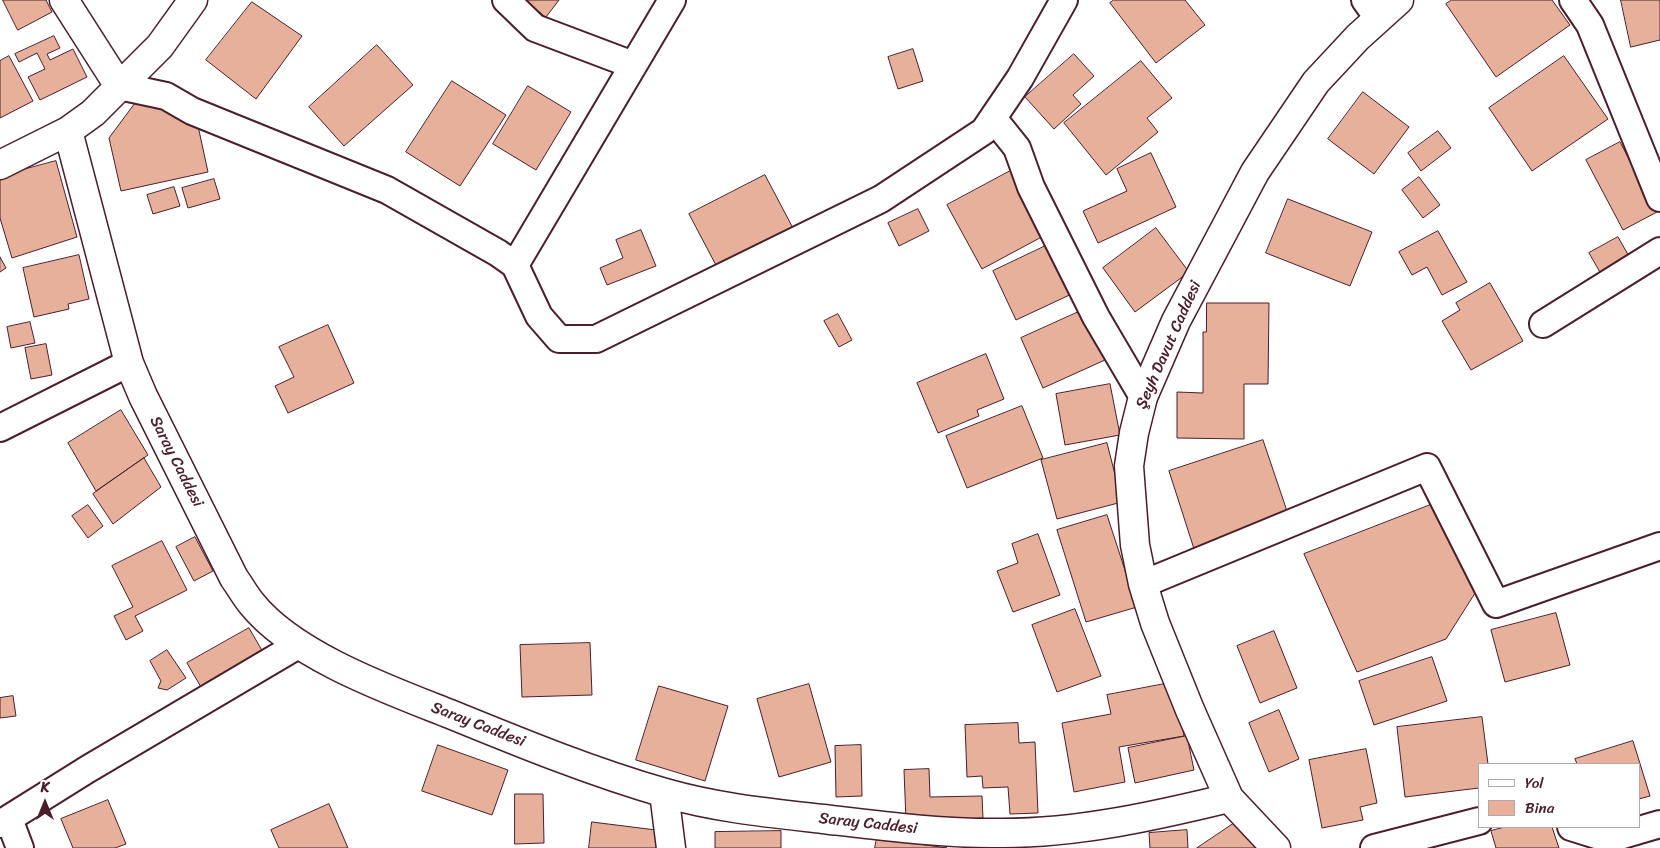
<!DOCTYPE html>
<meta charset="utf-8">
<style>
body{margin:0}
#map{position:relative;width:1660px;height:848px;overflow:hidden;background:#fff;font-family:Sriracha,sans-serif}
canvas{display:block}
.legend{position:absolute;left:1478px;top:763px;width:162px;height:65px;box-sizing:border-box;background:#fff;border:1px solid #b7a5aa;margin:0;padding:6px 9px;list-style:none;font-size:15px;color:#4a1f2b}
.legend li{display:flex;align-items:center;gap:10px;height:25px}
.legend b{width:25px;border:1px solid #b7a5aa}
.north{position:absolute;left:20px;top:778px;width:50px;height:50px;-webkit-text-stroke:4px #fff;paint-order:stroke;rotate:0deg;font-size:14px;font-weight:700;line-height:20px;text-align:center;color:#4a1f2b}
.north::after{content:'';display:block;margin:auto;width:18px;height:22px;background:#4a1f2b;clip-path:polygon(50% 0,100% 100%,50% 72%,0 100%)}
</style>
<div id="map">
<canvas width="1660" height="848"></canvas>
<ul class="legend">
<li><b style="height:6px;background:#fff"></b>Yol</li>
<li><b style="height:14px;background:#e6b09b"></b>Bina</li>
</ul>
<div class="north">K</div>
</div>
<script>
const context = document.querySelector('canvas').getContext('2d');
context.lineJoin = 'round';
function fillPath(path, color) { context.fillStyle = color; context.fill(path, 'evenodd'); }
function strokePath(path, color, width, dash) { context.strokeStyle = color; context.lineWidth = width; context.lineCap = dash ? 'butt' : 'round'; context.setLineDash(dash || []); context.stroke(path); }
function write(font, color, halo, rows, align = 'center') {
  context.font = font + ' Sriracha,sans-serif'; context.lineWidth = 4; context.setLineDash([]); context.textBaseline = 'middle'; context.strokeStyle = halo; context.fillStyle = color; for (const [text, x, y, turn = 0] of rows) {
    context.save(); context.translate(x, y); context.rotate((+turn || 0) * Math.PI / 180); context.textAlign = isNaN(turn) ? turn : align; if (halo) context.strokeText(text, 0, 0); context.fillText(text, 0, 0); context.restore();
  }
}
const building = new Path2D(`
 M3,0H46L52,12L18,30Z
 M525,0H559L546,17Z
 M1114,0H1185L1205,25L1156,63L1110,3Z
 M1452,0H1552L1570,25L1496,77L1446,4Z
 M1621,0H1660V40L1631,47Z
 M252,2L302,36L256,99L206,60Z
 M54,36L60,48L47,54L50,60L73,49L87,77L40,100L28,77L45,69L37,53L19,62L15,54Z
 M377,45L413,85L344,146L309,107Z
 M913,49L923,81L898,89L888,57Z
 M1074,54L1094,76L1073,95L1081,104L1054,129L1025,97Z
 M9,56L33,101L0,118V61Z
 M1564,56L1608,119L1532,171L1489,108Z
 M1141,61L1172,98L1147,118L1158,132L1106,175L1064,123Z
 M452,81L506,115L460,186L406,152Z
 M528,86L571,112L536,170L493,144Z
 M1363,92L1409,127L1374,174L1328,139Z
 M147,98L198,126L208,172L121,191L109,138L138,99Z
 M1438,131L1451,148L1421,171L1408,153Z
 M1620,142L1657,212L1623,230L1586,160Z
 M1151,153L1176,207L1098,243L1083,211L1127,191L1117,169Z
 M56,161L77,237L12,258L0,218V176Z
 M1014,169L1049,233L982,269L947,205Z
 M765,175L794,230L718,269L689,214Z
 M1419,177L1440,205L1423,218L1402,190Z
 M214,179L220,199L188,208L182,188Z
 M174,187L180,206L153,214L147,195Z
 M1288,199L1372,232L1350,286L1266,253Z
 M918,209L929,231L899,246L888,223Z
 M1156,228L1189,272L1135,312L1103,268Z
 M641,230L656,266L607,285L600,268L623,258L616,240Z
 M1438,231L1467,282L1442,295L1427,267L1412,275L1399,252Z
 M1618,237L1630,258L1601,274L1589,253Z
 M1054,242L1076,292L1016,320L993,271Z
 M79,255L89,299L68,304L69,309L34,317L23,268Z
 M0,257L6,268L0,272Z
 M1490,283L1523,341L1471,370L1442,321L1460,310L1456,303Z
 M1207,303H1269L1268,384H1244V439L1177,438V392L1203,393V332H1206Z
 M1083,310L1105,360L1043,388L1021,338Z
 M838,314L852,340L839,347L824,321Z
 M30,322L35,343L11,348L7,327Z
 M328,325L354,383L288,413L275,386L294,377L279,347Z
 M46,344L52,375L31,379L25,348Z
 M986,354L1004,399L977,410L979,416L938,433L917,383Z
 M1110,384L1120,435L1065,445L1056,394Z
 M1022,406L1043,458L967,488L946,436Z
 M121,410L148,455L96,491L68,443Z
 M1263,440L1290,520L1195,552L1169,471Z
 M1107,443L1122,502L1057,519L1041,460Z
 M144,458L161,487L113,524L93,494Z
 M1433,504L1477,590L1446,639L1357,672L1304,554Z
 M88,505L103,526L88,538L72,516Z
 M1107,515L1137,607L1086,622L1057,530Z
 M1038,534L1060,595L1013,612L997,571L1018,563L1012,544Z
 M195,537L213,571L194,581L176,547Z
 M162,541L187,590L135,616L143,631L126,640L114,616L133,607L112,566Z
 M1075,609L1101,676L1057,692L1032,625Z
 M1556,613L1570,665L1505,682L1491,630Z
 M249,628L267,659L205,694L187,663Z
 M1274,631L1297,688L1260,703L1237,646Z
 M590,643L592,695L522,697L520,645Z
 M167,650L186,678L167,690L158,688L161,681L150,661Z
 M1432,657L1447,701L1374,725L1359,681Z
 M1175,682L1184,736L1119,747L1125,782L1074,792L1062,723L1111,714L1107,695Z
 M809,684L831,762L779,777L757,699Z
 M659,686L728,706L705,781L636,760Z
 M13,696L16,716L0,718V698Z
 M1279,710L1299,759L1269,772L1249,723Z
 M1482,717L1488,764H1479V788L1405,797L1397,727Z
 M1018,723L1019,743L1035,742L1038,813L1010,814L1008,787L983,788L982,776L967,777L965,725Z
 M1187,736L1194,770L1135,783L1128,748Z
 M1633,741L1650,796L1639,799V764H1577L1575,759Z
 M438,745L508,770L492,815L422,791Z
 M861,745L862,796L836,797L835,746Z
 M1366,749L1377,803L1360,807L1363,820L1322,828L1309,760Z
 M929,769L930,797L982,796L983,818L906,821L904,770Z
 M515,794H543L544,843L515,844Z
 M108,800L126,844L115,848H73L61,819Z
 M329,804L348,848H279L271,830Z
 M1242,818L1263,848H1197Z
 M592,822L664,831L661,848H589Z
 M1505,827H1552L1559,848H1496L1491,831Z
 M1187,830L1188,848H1150L1149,833Z
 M781,831V848H715V832Z
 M877,838L947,848H875Z`);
fillPath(building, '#e6b09b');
strokePath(building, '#4a1f2b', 1);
const minor = new Path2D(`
 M506,0L535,28L633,65
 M1365,0L1378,18
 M1573,0L1590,25L1660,198
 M119,86L166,96L192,111L387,190L498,253L515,265L539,316L559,339H596L881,199L984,131L1020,78L1064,0
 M993,118L1017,148L1031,187L1096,317L1143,397
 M515,265L672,0
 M1543,324L1660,251
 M0,428L129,363
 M1143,584L1427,467L1496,604L1660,546
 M9,819L20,848
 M0,824L88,769L298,645
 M1571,827L1609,839L1660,824
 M1374,848L1479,821`);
const tertiary = new Path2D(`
 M64,0L119,86
 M68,131L129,363L143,396L234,578C240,586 245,596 252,604C294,656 389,690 450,714C521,743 592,772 665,793C717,808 770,813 823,819C882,826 943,834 1003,833C1079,833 1155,816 1229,798
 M0,165L68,131L93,113L160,46L193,0
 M664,793L671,848
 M1276,848L1229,798L1190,710L1155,623L1143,584L1135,545L1129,466L1134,433L1143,397L1176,321L1255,172L1316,82L1358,37L1399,0`);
strokePath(minor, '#4a1f2b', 30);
strokePath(tertiary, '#4a1f2b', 31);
strokePath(minor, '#fff', 26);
strokePath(tertiary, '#fff', 28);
write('16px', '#4a1f2b', '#fff', [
 ["Şeyh Davut Caddesi",1169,345,-66],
 ["Saray Caddesi",176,462,63],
 ["Saray Caddesi",478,725,21],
 ["Saray Caddesi",868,824,6]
]);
</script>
